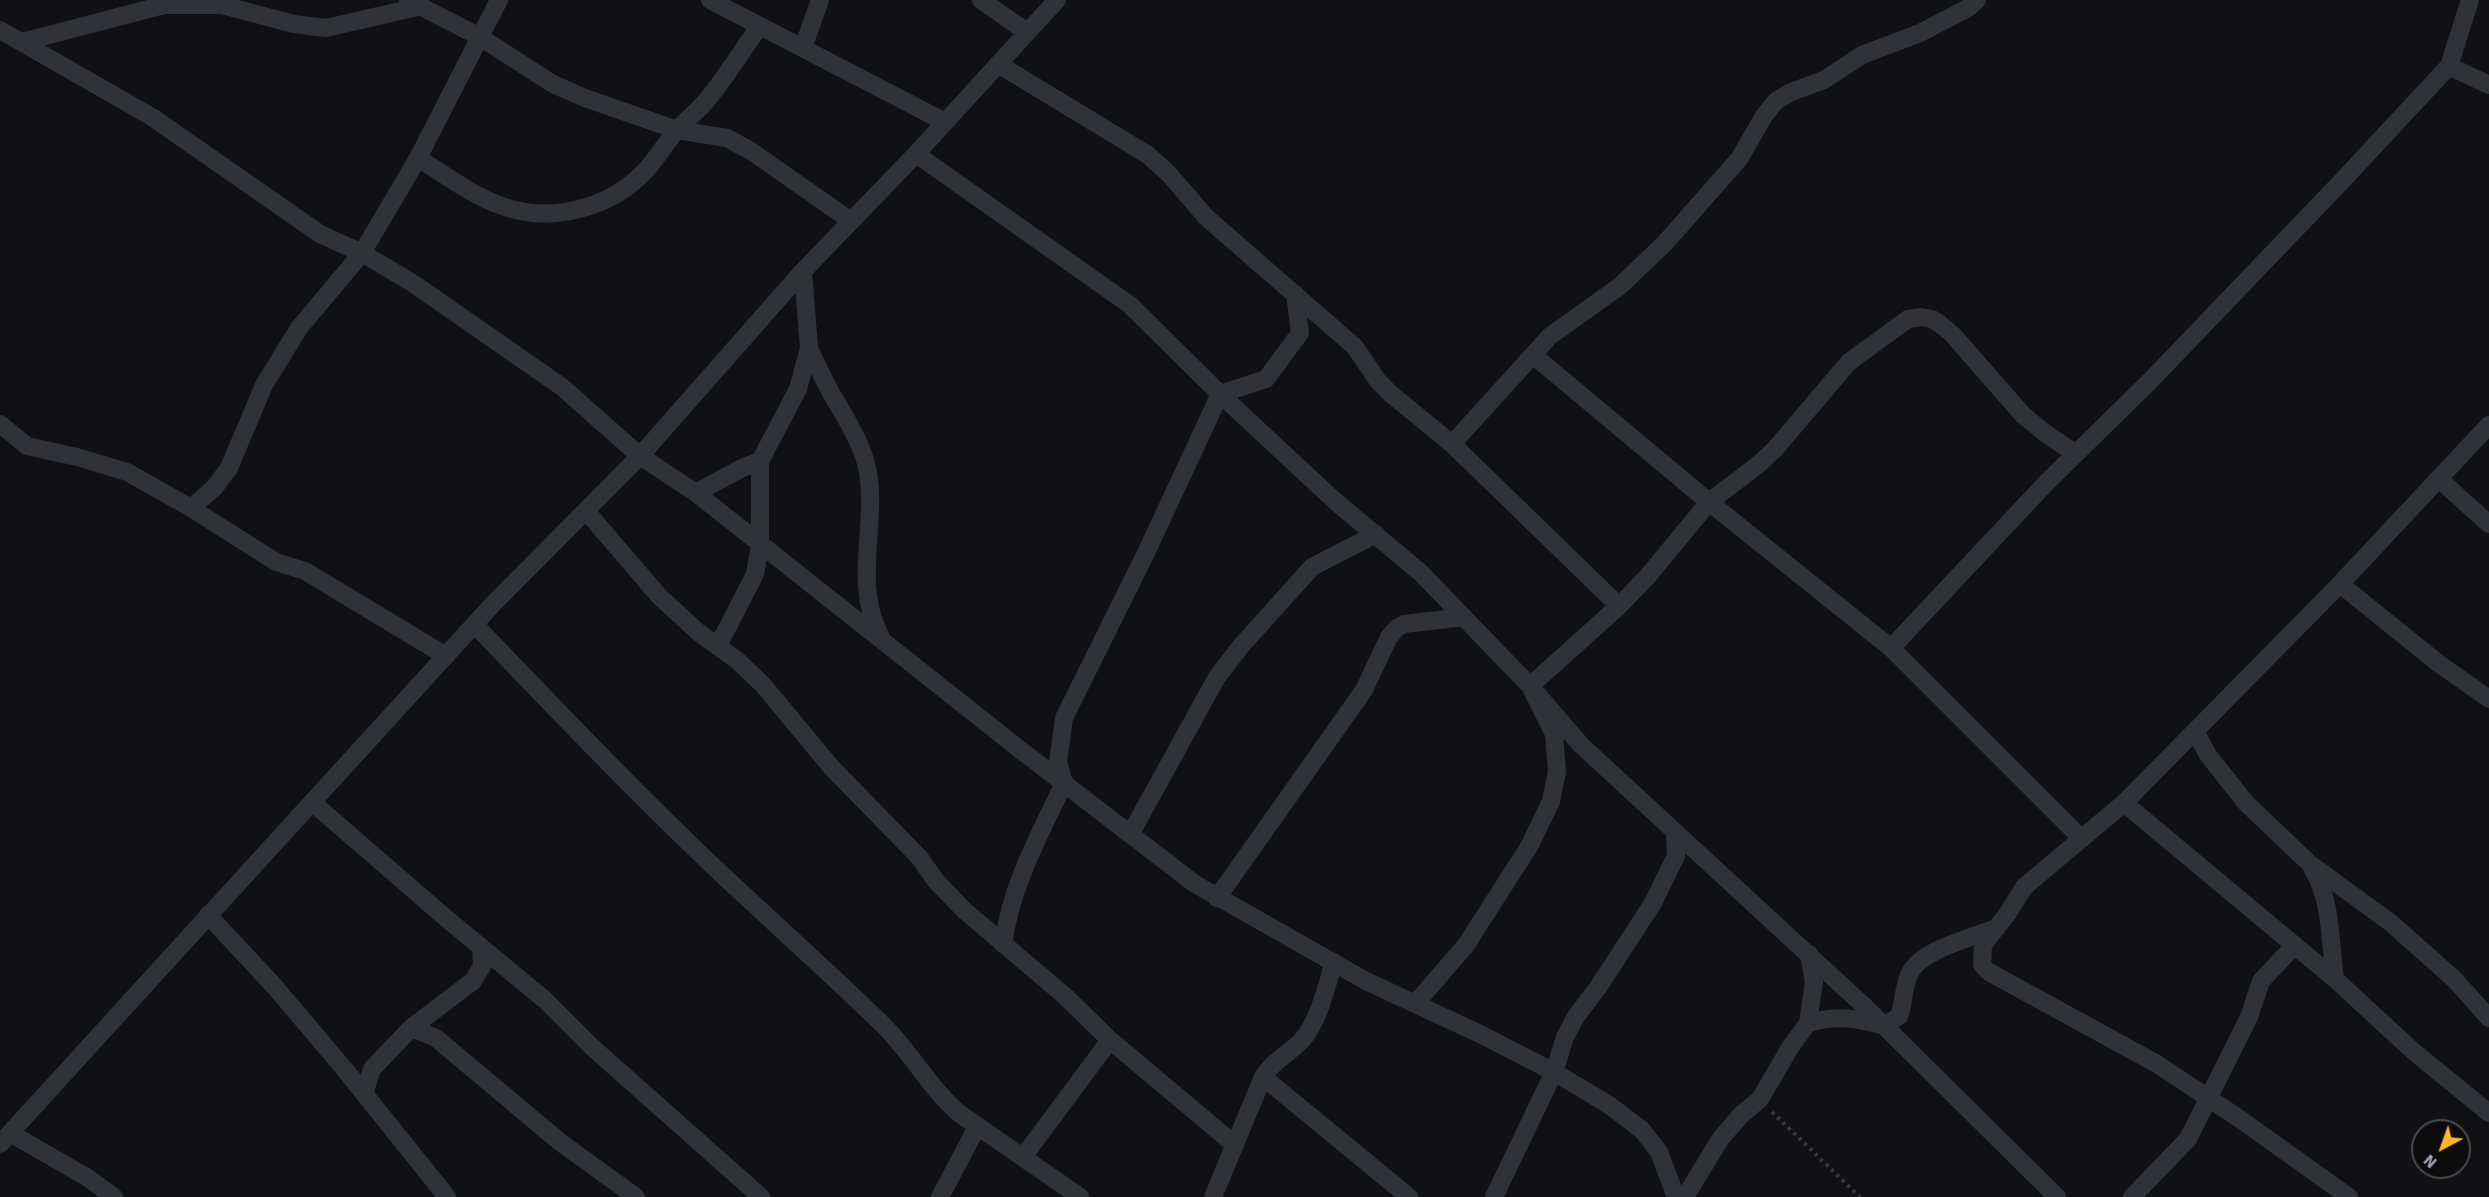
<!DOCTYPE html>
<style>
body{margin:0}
#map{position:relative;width:2489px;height:1197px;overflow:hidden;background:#111113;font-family:Signika,sans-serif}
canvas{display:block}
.north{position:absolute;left:2411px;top:1119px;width:60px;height:60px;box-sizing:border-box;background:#0c0c0d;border:2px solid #484a50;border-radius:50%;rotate:221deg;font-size:16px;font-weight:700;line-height:24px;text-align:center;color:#a1a6b5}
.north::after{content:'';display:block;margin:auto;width:21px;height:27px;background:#ffb81c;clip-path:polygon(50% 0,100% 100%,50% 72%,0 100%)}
</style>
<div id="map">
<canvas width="2489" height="1197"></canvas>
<div class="north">N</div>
</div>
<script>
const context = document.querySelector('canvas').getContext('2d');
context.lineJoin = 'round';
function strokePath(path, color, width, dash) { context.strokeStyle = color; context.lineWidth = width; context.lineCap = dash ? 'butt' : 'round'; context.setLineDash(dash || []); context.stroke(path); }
strokePath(new Path2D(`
 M1772,1112L1860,1197`), '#37393f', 4, [3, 4.5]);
strokePath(new Path2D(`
 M408,0L480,37L553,84L585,98L677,130L727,138L751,151L851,221
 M710,0L945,122
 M981,0L1027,32
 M2470,0L2449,66L2489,85
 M0,30L152,117L320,234L362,253L414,284L562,387L640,456L696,493L1018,748L1195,884L1366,981L1480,1034L1554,1072L1609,1105L1642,1130L1659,1152L1676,1197
 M22,42L164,5H222L294,24L326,28L422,6
 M803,48L820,0
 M998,64L1148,155L1169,174L1206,217L1355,347L1378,381L1391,394L1452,444L1619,606
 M916,154L1130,305L1220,394L1335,501L1421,573L1530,686L1581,745L1863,1005L2057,1197
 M418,158C445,175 474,197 505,207C552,223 610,208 644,172C657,159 665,143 678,129C687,119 698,111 707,100C726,77 742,50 760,26
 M809,348C816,363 823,378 831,393C845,417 863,444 868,472C877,527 853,584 880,635
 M1533,355L1709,502L1891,648L2081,838
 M0,424L27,446L77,457L127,472L191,508L276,562L305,571L446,656
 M1452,444L1550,336L1620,286L1665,243L1739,159L1764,116L1776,101L1791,92L1824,80L1862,55L1920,33L1968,8L1977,0
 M2439,479L2489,524
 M696,493L742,468L760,461
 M191,508L214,488L229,468L264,385L299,328L362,253L418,158L499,0
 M586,511L659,596L698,632L738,661L763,685L832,768L919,857L936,881L965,911L1066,997L1110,1040L1023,1157
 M2340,584L2438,663L2489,699
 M475,625C553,706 632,789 714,867C769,919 826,969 880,1022C910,1050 929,1088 960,1114L1080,1197
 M718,646L755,574L760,545V461L798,389L809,348L803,271
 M1891,648L2047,482L2150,381L2340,183L2449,66
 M2195,731L2208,755L2246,803L2310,864L2391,923L2454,979L2489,1018
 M313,803L447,919L545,1000L592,1047L761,1197
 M2124,803L2335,979L2413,1051L2489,1113
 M1131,833L1217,677L1241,646L1312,567L1376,534
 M2312,868C2332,900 2330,943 2335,979
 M1217,898L1364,690L1389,637L1397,628L1404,624L1464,617
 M208,915L275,987L346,1071L447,1197
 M1003,944C1011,886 1039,836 1064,783L1058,762L1064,718L1146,553L1220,394L1266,379L1300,333L1295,294
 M1415,1004L1466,945L1530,845L1551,801L1557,772L1554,734L1530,686L1619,606L1648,576L1709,502L1759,464L1775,449L1849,362L1908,319L1921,317L1932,319L1940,324L1953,335L2023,415L2045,433L2076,454
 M1808,1023C1839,1015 1855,1018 1885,1026L1899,1016C1904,1003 1903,989 1909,975C1919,950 1969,939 1993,929
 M411,1028L436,1038L560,1142L636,1197
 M1110,1040L1235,1145
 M1263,1077L1409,1197
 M364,1094L372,1069L411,1028L473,981L482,966L481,947
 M10,1133L88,1178L114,1197
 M0,1144L493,604L640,456L803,271L916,154L1057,0
 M940,1197L977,1127
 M1213,1197L1263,1077C1272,1061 1289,1054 1301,1041C1319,1022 1326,987 1334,962
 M1494,1197L1554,1072L1565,1037L1575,1018L1599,986L1653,903L1676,856L1675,834
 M1685,1197L1721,1138L1741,1115L1760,1099L1791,1046L1808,1023L1814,982L1809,954
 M2132,1197L2188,1139L2249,1017L2261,981L2294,946
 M2349,1197L2237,1117L2157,1064L1989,972L1982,965L1983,945L2008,913L2024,887L2124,803L2340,584L2489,425`), '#313238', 18);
</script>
